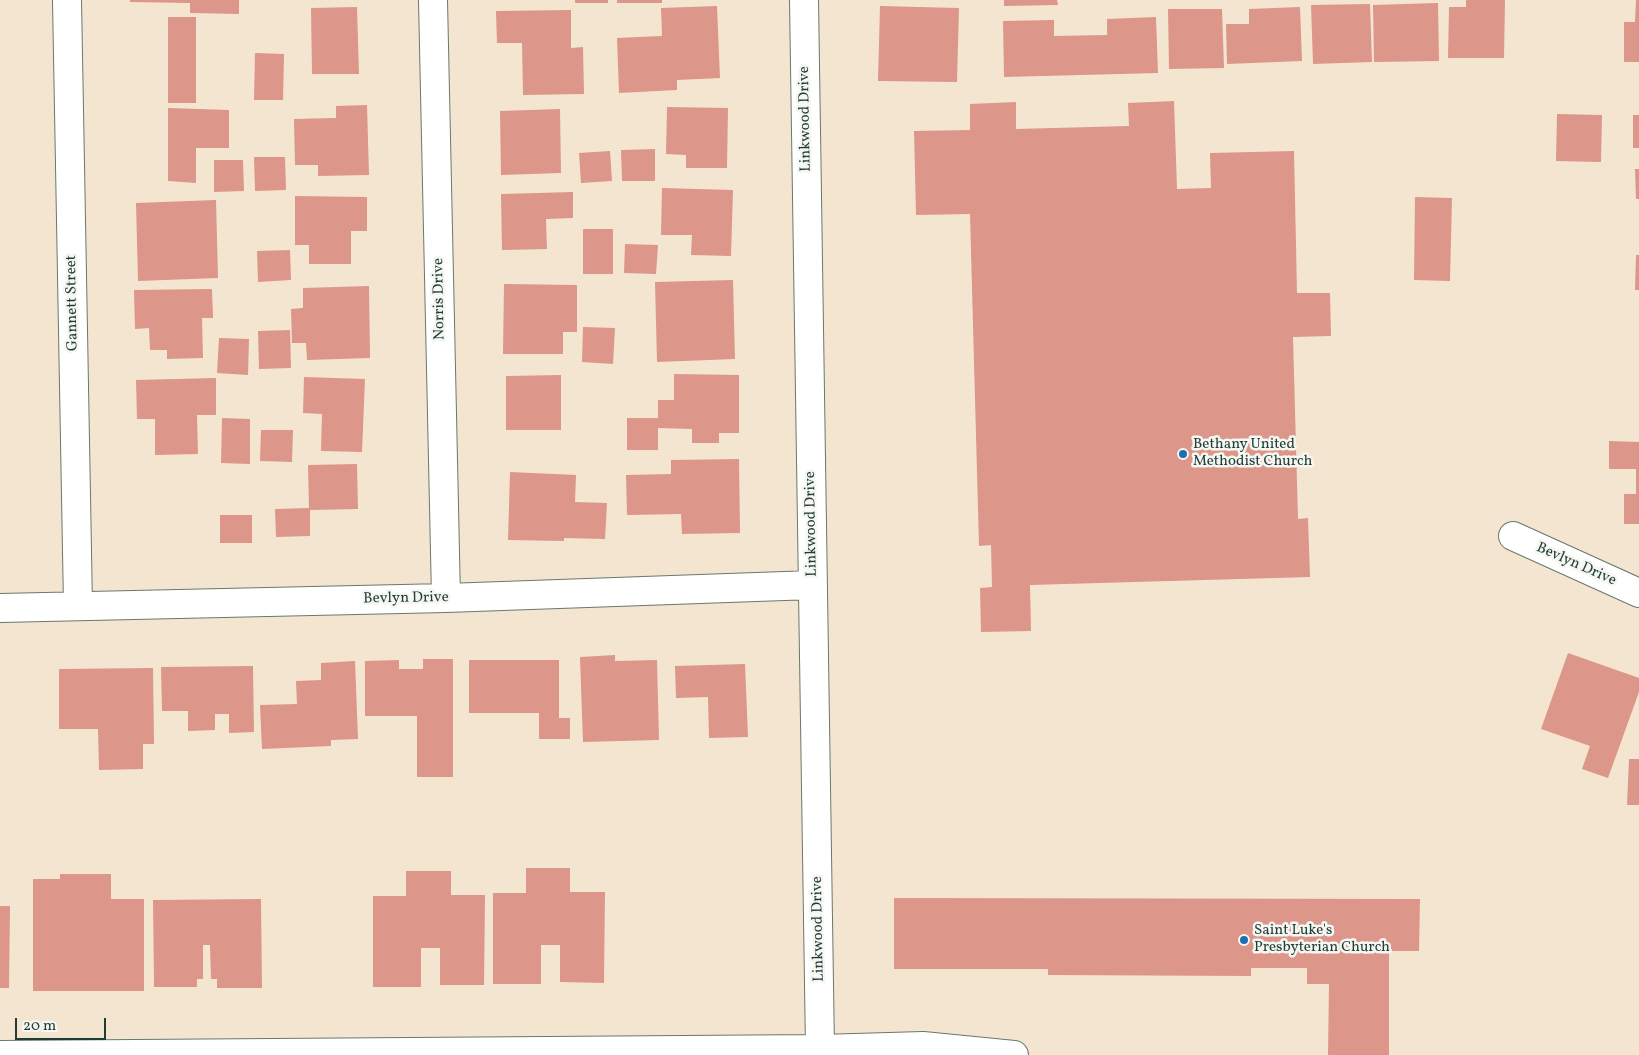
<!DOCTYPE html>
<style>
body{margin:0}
#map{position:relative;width:1639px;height:1055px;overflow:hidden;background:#f4e5d1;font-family:Vollkorn,serif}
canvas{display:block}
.scale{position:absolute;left:15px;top:1018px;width:91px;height:22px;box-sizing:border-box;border:2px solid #1f3d34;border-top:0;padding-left:6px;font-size:15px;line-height:18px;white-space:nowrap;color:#1f3d34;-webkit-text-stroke:4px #f6f6f2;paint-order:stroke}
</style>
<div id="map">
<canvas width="1639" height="1055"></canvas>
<div class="scale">20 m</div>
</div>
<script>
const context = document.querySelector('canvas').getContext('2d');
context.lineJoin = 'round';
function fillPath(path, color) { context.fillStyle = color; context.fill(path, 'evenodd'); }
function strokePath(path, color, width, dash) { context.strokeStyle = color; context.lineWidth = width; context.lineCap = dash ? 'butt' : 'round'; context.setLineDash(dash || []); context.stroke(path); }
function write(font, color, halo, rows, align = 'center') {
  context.font = font + ' Vollkorn,serif'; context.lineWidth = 5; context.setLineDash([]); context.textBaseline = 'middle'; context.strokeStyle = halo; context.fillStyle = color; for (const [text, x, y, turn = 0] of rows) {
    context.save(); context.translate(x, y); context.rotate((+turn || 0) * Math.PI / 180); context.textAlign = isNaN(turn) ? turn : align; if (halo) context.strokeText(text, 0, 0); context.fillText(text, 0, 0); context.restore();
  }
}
fillPath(new Path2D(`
 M130,0H239V14L190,13V3L130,2Z
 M575,0H608V3H575Z
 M617,0H662V3H617Z
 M1004,0H1057L1058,5L1004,6Z
 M1466,0H1505L1504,58H1448L1449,7H1466Z
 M1636,0H1639V62H1624V22H1635Z
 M1438,3L1439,61L1374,62L1373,5Z
 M1370,4L1372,62L1313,64L1311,5Z
 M717,6L720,78L677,80V90L619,93L617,38L662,36L661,8Z
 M880,6L959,8L957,82L878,81Z
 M357,7L359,74H312L311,8Z
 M1300,7L1302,61L1227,64L1226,24H1249V9Z
 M1168,9H1222L1224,68L1169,69Z
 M571,10V48L583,47L584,94L523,95L522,43H497L496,11Z
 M168,17H196V103H168Z
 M1156,17L1158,73L1004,77L1003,21L1054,20V36L1107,35V19Z
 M255,53L284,54L283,100H254Z
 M1174,101L1177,189L1211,188L1210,153L1294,151L1297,293H1330L1331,336L1293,337L1298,519L1308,518L1310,577L1030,585L1031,631L981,632L980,588L992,587L991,545L979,546L970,214L916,215L914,131L970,130V104L1016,102V129L1129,126L1128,103Z
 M367,105L369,175L318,176V165H295L294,119L336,118V106Z
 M667,107L728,108L727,168H686V155L666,154Z
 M168,108L229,110V148H196V183L168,181Z
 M560,109L561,173L501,175L500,111Z
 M1557,114L1602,115L1601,162L1556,161Z
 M1633,115H1639V148H1633Z
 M655,149V181H622L621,150Z
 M610,151L612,181L581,183L579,153Z
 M254,157H285L286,190L255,191Z
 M214,160H243L244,191L214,192Z
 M1635,169H1639V199H1636Z
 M662,188L733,190L731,256L691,255L692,235H661Z
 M573,192V218L546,219L547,249L502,250L501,194Z
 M295,196L367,197V231H351V264H309V245H295Z
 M1415,197L1452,198L1450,281L1414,280Z
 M216,200L218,278L138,281L136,203Z
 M583,229H613V274H583Z
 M625,244L658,245L656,274L624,273Z
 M290,250L291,280L258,282L257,251Z
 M1636,255H1639V290H1635Z
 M733,280L735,359L657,362L655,282Z
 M504,284L577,285V332H563V354H503Z
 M369,286L370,358L307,360L306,343H292L291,309L303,308V288Z
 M212,289L213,318H202L203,358L167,359V350H150L149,328L135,329L134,290Z
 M583,327L615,328L613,364L582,362Z
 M290,330L291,368L259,369L258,331Z
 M219,338L249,339L248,375L217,373Z
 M674,374L739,375V433H719V443H692V429L658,428V450H627V418H658V400H674Z
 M561,375V430H506V376Z
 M304,377L365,379L362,452L321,451L322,414L303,413Z
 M216,378V415H197L198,454L155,455V419H137L136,380Z
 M222,418L250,419V464L221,463Z
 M261,430H293L292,462L260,461Z
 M1609,441L1639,442V524H1624V494H1636V469H1609Z
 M739,459L740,533L682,534L681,514L627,515L626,475L671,474V460Z
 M357,464L358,509L310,510V536L276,537L275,509L309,508L308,465Z
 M510,472L576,475L575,502L607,503L605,539L564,538V541L508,540Z
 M220,515H252V543H220Z
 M1568,653L1639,678V692L1608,778L1582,769L1590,746L1541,729Z
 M615,655V661L657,660L659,740L583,742L580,657Z
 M423,659H453V777H417V716H365V661L399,660V669H423Z
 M469,660H559V718H570V739H539V713H469Z
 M355,661L358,739L331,740V746L262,749L260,705L297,704L296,681L321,680V663Z
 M745,664L748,737L709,738L708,697L676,698L675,666Z
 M253,666L254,732L229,733V714H215V730L188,731V711H162L161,667Z
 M153,668L154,744H143V769L99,770L98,729H59V669Z
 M1629,759H1639V805H1627Z
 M526,868H570V892H605L604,983L560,982V945H541V984H493V893H526Z
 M406,871H451V895H485L484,985H440V948H421V987H373V896H406Z
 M60,874H111V899H144V991H33V879H60Z
 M894,898L1420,899L1419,951H1389V1055H1328L1329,984H1307V968H1251V976L1048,975V969H894Z
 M261,899L262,988H217V979H211L210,945H203V979H197V987H154L153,900Z
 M0,906H10L9,988H0Z`), '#dc968a');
const minor = new Path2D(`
 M67,0L78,606
 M433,0L446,598
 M804,0L820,1049
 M1513,536L1639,593
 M0,608L446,598L813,585
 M0,1055L820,1049L923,1046L1014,1055`);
strokePath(minor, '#6a786b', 30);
strokePath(minor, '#fff', 28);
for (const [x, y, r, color] of [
 [1183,454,5,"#1f6fb2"],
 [1244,940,5,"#1f6fb2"]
]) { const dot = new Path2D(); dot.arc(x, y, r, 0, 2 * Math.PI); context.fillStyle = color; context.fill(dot); strokePath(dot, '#f6f6f2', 2); }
write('15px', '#1f3d34', '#f6f6f2', [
 ["Linkwood Drive",806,119,-91],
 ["Norris Drive",440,299,-91],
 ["Gannett Street",73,303,-91],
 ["Linkwood Drive",812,524,-91],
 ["Bevlyn Drive",1576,565,24],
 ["Bevlyn Drive",406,599,-1],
 ["Linkwood Drive",819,929,-91]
]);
write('15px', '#1f3d34', '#f6f6f2', [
 ["Bethany United",1193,445],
 ["Methodist Church",1193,462],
 ["Saint Luke's",1254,931],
 ["Presbyterian Church",1254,948]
], 'left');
</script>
